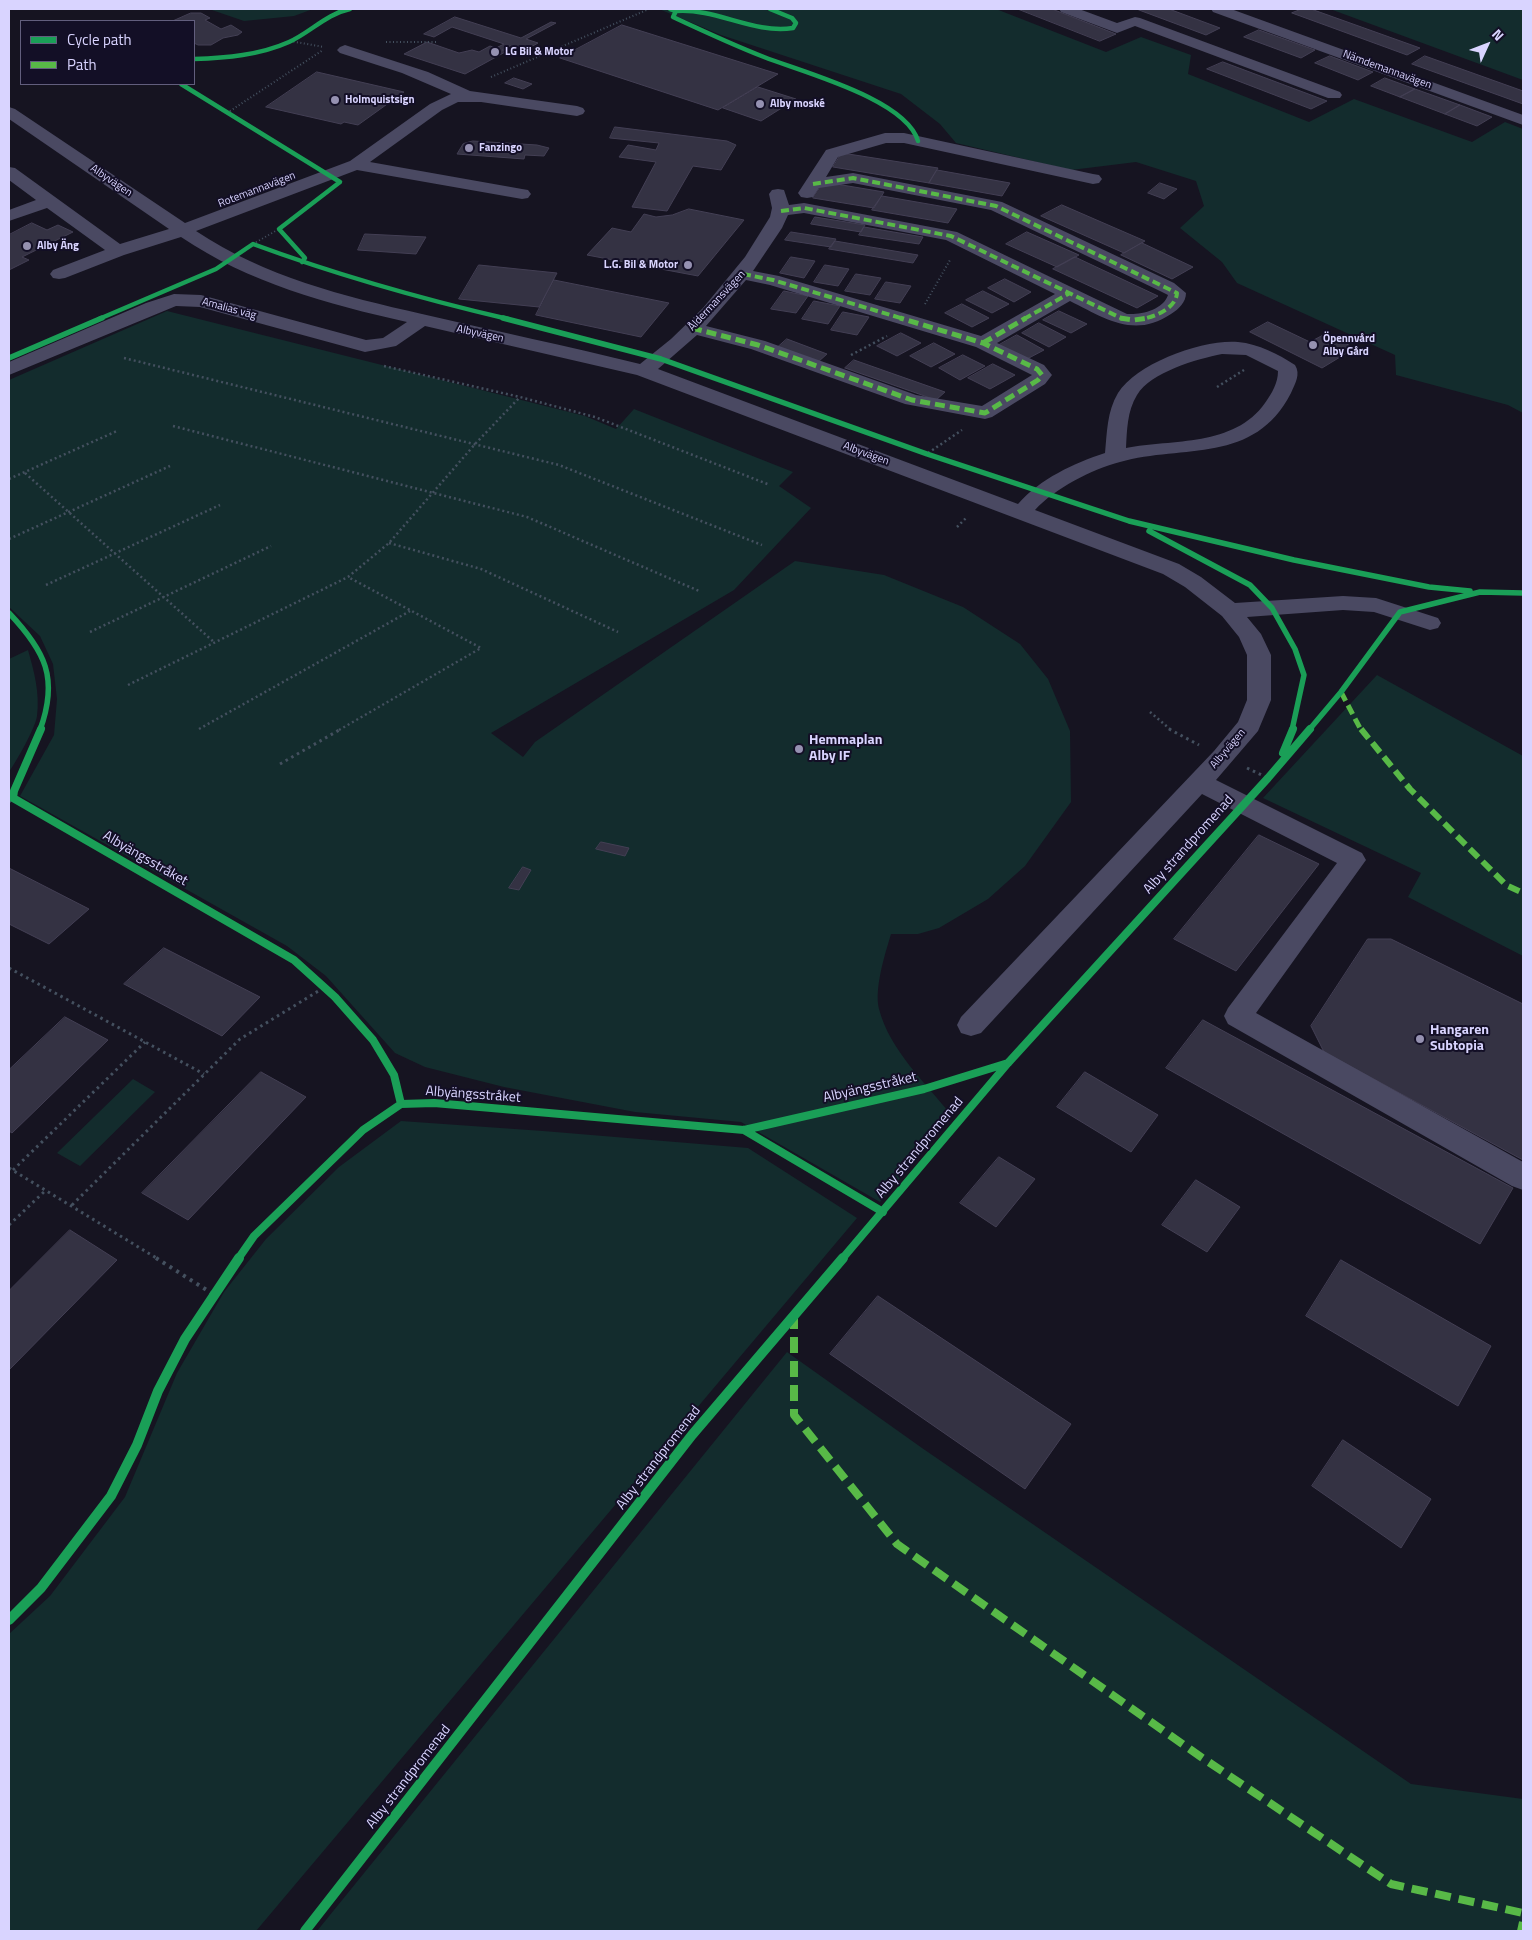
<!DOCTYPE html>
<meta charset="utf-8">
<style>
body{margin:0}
#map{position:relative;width:1532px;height:1940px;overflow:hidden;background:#161421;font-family:"Titillium Web",sans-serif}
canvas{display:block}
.frame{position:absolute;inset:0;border:10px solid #d9d4ff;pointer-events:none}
.legend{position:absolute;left:20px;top:20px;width:175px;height:65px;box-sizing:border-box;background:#130f26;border:1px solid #625e7d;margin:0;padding:6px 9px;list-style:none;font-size:15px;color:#d9d4ff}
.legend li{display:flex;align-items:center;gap:10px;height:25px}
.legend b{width:25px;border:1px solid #625e7d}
.north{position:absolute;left:1462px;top:20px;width:50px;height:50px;-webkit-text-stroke:4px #130f26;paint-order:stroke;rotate:47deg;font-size:14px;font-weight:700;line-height:20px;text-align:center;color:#d9d4ff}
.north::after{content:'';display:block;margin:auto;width:18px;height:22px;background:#d9d4ff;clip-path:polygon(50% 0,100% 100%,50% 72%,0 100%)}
</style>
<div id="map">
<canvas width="1532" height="1940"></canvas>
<div class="frame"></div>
<ul class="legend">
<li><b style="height:6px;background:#1a9f57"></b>Cycle path</li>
<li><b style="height:6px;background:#58b947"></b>Path</li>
</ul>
<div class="north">N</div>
</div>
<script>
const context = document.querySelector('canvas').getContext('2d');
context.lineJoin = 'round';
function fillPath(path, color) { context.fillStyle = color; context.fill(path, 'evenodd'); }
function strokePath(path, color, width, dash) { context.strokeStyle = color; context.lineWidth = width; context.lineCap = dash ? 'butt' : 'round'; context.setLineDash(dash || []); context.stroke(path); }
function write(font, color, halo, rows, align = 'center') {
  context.font = font + ' "Titillium Web",sans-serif'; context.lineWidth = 4; context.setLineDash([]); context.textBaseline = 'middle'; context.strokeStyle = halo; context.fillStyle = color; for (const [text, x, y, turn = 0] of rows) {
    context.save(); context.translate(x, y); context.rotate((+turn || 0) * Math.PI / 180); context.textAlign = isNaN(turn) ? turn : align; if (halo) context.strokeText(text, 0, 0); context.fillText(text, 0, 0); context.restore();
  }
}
fillPath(new Path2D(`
 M209,9H313L294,16L244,21Z
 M659,9H996L1106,52L1141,37L1191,55L1188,74L1309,122L1354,99L1472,142L1505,122L1523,129V413L1508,405L1396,375L1395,355L1237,283L1222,262L1180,228L1204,206L1196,181L1136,162L1071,170L956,143L940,124L901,94L721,35Z
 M1330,9H1523V80Z
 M167,311L585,416L616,429L634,409L793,472L779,486L811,508L734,590L491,733L523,757L535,742L795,561L884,575L963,607L1020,644L1048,679L1070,731L1071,802L1025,866L988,899L939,928L918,934H891C885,954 874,989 879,1009C890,1051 926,1083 952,1116L880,1202L741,1122L635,1112L504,1087L425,1067L395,1053L326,976L287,946L20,796L54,735L57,699L53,664L40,636L9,607V380Z
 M28,650C34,671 40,693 37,716C35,729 17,760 9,772V659Z
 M1377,675L1523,756V956L1408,897L1421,873L1263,798Z
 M133,1079L155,1092L80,1166L57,1153Z
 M401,1121L543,1131L748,1148L857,1218L256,1931H9V1634L50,1596L125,1497L177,1373L224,1292L266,1239L339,1167Z
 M787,1352L922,1448L1411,1784L1523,1799V1931H317Z`), '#132c2d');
const building = new Path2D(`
 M1018,9H1052L1116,34L1100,41Z
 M1141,9H1169L1220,28L1206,35L1139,10Z
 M1302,9H1311L1420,48L1407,55L1292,13Z
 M191,13H201L210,18L205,20L221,29L231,25L242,32L238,35L223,38L211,45H198L194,43V21H173Z
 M455,17L521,38L551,22L556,23L526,39L538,43L524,51L510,46L502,50L507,51L465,74L404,54L427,42L459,53L472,50L479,52L490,46L496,48L504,44L452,27L434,37L424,34Z
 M622,25L778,74L718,110L560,58Z
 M1259,30L1315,50L1301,58L1244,37Z
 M1330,56L1373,72L1358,80L1315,63Z
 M1425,56L1523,91V104L1412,64Z
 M1223,62L1327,101L1311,109L1207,69Z
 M317,72L404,92L358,125L344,122L341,124L266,107Z
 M514,78L532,84L523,89L505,83Z
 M1385,78L1415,89L1400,97L1371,86Z
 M758,87L796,99L761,121L723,108Z
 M1415,89L1460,105L1445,114L1400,97Z
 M1460,105L1492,117L1477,126L1445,114Z
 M615,127L727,141L736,145L721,170L693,166L667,211L632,207L656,162L619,157L628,145L656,150L659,143L610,138Z
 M473,141L537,145L549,148L544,156L525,155L524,159L457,154L463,144Z
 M842,153L938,168L929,183L833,167Z
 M937,170L1010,183L1002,196L929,183Z
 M824,182L884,192L874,208L813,198Z
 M1160,183L1177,189L1164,199L1148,193Z
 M882,196L957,209L948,223L872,210Z
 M1062,205L1145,241L1124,253L1041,216Z
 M689,209L744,220L698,276L587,255L612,228L631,232L644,214L656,217L672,215Z
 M815,217L865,225L861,232L811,224Z
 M32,223L47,230L58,225L73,232L22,257L29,260L9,270V235Z
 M864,227L923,237L919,244L859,235Z
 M791,232L836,239L831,247L785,240Z
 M1027,232L1079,255L1057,267L1006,244Z
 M365,234L426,237L416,254L358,250Z
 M835,241L918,255L913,263L829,249Z
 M1142,243L1193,267L1172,279L1121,255Z
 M791,257L815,261L804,278L780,273Z
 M1075,257L1158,296L1137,308L1053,269Z
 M479,265L557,273L539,307L459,299Z
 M825,265L849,269L838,286L814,282Z
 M856,274L881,278L870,295L845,291Z
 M1005,279L1031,292L1014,302L988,288Z
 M554,280L669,303L641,337L536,315Z
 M886,282L911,286L900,303L875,299Z
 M784,291L808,296L796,313L771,309Z
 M983,291L1009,304L992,313L966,300Z
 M814,301L840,306L828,324L802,319Z
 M962,304L989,318L972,327L945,313Z
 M1059,311L1087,324L1071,333L1043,320Z
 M843,312L869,317L857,335L831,330Z
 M1268,322L1310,342L1325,334L1355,348L1322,368L1250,332Z
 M1039,323L1066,337L1049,347L1022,333Z
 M901,333L921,343L897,356L877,346Z
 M1017,335L1044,350L1027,359L999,345Z
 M787,339L827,354L818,362L778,347Z
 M934,343L955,354L931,367L910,356Z
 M963,355L985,366L960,380L939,368Z
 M854,360L945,392L936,400L845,368Z
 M993,364L1015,375L990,389L968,378Z
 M1259,835L1319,864L1236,971L1174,939Z
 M601,842L629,848L625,856L596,849Z
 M523,867L531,870L519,890L509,888Z
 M9,868L89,909L49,944L9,924Z
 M1368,939H1391L1523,1004V1160L1324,1052L1311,1026Z
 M164,948L260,997L222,1036L124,984Z
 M65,1017L108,1040L12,1133L9,1131V1070Z
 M1203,1020L1513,1188L1480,1244L1166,1068Z
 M261,1072L306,1097L188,1220L142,1193Z
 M1085,1072L1158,1115L1131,1152L1057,1107Z
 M999,1157L1035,1179L996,1227L960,1203Z
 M1196,1180L1240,1207L1207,1252L1162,1225Z
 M70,1230L117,1260L9,1370V1291Z
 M1341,1260L1491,1346L1458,1406L1306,1316Z
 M878,1296L1071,1424L1025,1489L830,1354Z
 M1343,1440L1431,1499L1401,1548L1312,1486Z`);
fillPath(building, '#343243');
strokePath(building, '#433f54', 1);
strokePath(new Path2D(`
 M290,41L324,47
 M386,42H438
 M491,77L649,9
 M227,113L323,50
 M253,244L279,229
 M925,304L950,260`), '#44505f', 2, [1, 2.5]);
strokePath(new Path2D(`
 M851,355L887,336
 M124,358L559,465L762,545
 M384,366L520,397L595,417L770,485
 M1217,387L1244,370
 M173,426L527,517L699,591
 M928,453L962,430
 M25,473L215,643
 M9,479L117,431
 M957,527L967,517
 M9,539L170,466
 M389,543L481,569L618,632
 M46,585L220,505
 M90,632L271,546
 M128,685L348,577L389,543L476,443L520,397
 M1150,712L1171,730
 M199,729L410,611
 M339,730L481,648L348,577`), '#44505f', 2.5, [2, 3]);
strokePath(new Path2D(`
 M1169,729L1199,745
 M280,764L341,729
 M1247,768L1268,778
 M9,802L13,798
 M9,968L204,1074
 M9,1168L158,1259
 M13,1170L145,1042
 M72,1205L240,1039L325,987
 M9,1225L46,1190`), '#44505f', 3, [2.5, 4]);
strokePath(new Path2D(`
 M156,1258L213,1294`), '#44505f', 4, [3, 5]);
fillPath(new Path2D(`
 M1059,9H1079L1117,23L1135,17L1140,18L1340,92L1342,95L1340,98H1328L1135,26L1117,33L1061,12Z
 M1211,9H1231L1523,115V125L1213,12Z
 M345,45L428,72L470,91L577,106L583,108L585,111L583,114L577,116L481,102H458L442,110L370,162L522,189L528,190L531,194L528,198L522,199L357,170L196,231C265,277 343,296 422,314C495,331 568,346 640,364L671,339L703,308L745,257L770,217L772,208L769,194L772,190L778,189L784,190L789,205L804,203L957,232L1127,314C1141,315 1163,310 1168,295L1160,291L991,210L853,183L819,188L813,197L807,198L801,197L798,193L826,150L885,133H904L1093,174L1099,175L1102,179L1099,183L1093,184L904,143H886L838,157L826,177L853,173L1002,202L1174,283L1186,293C1186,302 1179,309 1171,314C1134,339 1104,318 1070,301L997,343L1044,365L1052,375L1045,384L992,417L985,419L905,404L751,349L697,335L658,369L1018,504C1040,479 1074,463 1105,453C1107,433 1107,411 1118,393C1137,363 1203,339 1238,342C1259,344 1278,354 1295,365C1301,374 1295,384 1291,393C1254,465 1184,444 1120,462C1092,469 1054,489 1035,510L1179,564L1201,577L1235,603L1343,596L1376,598L1438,618L1441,623L1438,628L1430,630L1374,612L1343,610L1247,617L1261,634L1271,655V700L1258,731L1216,780L1362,853L1366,860L1256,1013L1523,1162V1190L1512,1186L1228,1024L1224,1016L1228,1008L1337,863L1202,794L981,1033L971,1036L961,1033L957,1025L961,1017L1214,751L1238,722L1247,700V655L1239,637L1222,616L1185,587L1163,574L637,375L425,326L396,346L365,352L200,307L176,306L9,375V362L146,303L174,294L201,295L366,340L383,338L407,322C327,304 249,283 181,237L124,255L65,278L59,279L53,278L50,274L53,270L105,250L47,208L9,221V210L36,200L9,180V167L15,168L120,244L169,229L9,119V107L15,109L185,223L350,161L430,104L451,94L402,73L340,53L337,50L340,47ZM804,213L946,240L1055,294L981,336L779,276L753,271L782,228L788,215ZM746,280L770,285L976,347L1032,375L982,406L916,395L765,341L706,326ZM1222,354L1246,355L1278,371C1278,383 1272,393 1265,403C1234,447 1173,439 1126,448C1127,431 1127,411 1137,395C1151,372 1197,359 1222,354Z`), '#4a4962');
strokePath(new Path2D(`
 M813,184L853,178L996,206L1177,293C1176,308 1156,316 1143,319
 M781,211L804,208L951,236L1123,319
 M743,274L773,280L904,319
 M1024,319L1070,293`), '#58b947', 4, [8, 4]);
strokePath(new Path2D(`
 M1120,318L1134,320L1148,318
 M692,328L758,345L912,400L985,413L1038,380L1042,375L1037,369L983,343L900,318
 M983,343L1026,318
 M1341,692L1361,730`), '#58b947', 5, [10, 5]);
strokePath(new Path2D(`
 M1361,729L1410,789L1506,885L1523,893`), '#58b947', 6, [12, 6]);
strokePath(new Path2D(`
 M794,1313V1415L897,1544L1201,1757L1391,1884L1523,1913
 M1521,1931L1523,1922`), '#58b947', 8, [16, 8]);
strokePath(new Path2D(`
 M670,9L676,11L673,17C703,31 733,45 764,57C802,72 906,99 918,141
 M676,11C717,8 752,34 793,28L796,23L792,18L770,9
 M194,59C226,58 260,55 289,42C311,32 326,14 350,9
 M181,84L340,182L279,229L305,258L302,262
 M99,319L216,269L253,244C337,275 422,299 508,319`), '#1a9f57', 4.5);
strokePath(new Path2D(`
 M503,318L661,359L927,454L1129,521L1294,560L1429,587L1470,591
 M9,358L102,318
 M1149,531L1250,585L1272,608L1295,649L1304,675L1292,730
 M9,613C45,651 59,678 40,730
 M1309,730L1341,692L1400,612L1480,592L1523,593`), '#1a9f57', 5.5);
strokePath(new Path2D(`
 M41,729L14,791L13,798L294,960L335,997L373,1040L394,1075L401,1104
 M1283,753L1293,729
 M401,1104L434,1103L744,1130L924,1089L1008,1063
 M744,1130L883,1212
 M238,1259L254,1236L363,1130L401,1104
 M842,1259L1008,1063L1268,778L1310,729`), '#1a9f57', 8);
strokePath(new Path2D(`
 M9,1620L41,1588L111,1496L137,1445L158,1391L185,1339L239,1258
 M305,1931L692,1435L843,1258`), '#1a9f57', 10);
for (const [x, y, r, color] of [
 [495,52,5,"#9591b1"],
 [335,100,5,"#9591b1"],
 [760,104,5,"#9591b1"],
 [469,148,5,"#9591b1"],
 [27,246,5,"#9591b1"],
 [688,265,5,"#9591b1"],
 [1313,345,5,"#9591b1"],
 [799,749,5,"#9591b1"],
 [1420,1039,5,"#9591b1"]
]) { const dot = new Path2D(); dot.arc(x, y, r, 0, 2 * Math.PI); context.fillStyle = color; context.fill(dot); strokePath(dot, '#130f26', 2); }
write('bold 11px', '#d9d4ff', '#130f26', [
 ["LG Bil & Motor",505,52],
 ["Holmquistsign",345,100],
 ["Alby moské",770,104],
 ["Fanzingo",479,148],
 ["Alby Äng",37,246],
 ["L.G. Bil & Motor",678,265,"right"],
 ["Öpennvård",1323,339],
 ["Alby Gård",1323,352]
], 'left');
write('11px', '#d9d4ff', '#130f26', [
 ["Nämdemannavägen",1387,70,20],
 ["Albyvägen",111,181,34],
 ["Rotemannavägen",257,190,-21],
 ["Åldermansvägen",717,301,-47],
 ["Amalias väg",229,309,15],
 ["Albyvägen",480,334,12],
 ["Albyvägen",866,454,20],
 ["Albyvägen",1228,749,-50]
]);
write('bold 14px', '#d9d4ff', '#130f26', [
 ["Hemmaplan",809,741],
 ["Alby IF",809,757],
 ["Hangaren",1430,1031],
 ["Subtopia",1430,1047]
], 'left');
write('14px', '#d9d4ff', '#130f26', [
 ["Alby strandpromenad",1189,845,-48],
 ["Albyängsstråket",145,859,30],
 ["Albyängsstråket",870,1088,-13],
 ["Albyängsstråket",473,1095,4],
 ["Alby strandpromenad",920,1148,-50],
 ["Alby strandpromenad",659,1458,-52],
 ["Alby strandpromenad",409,1777,-52]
]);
</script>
